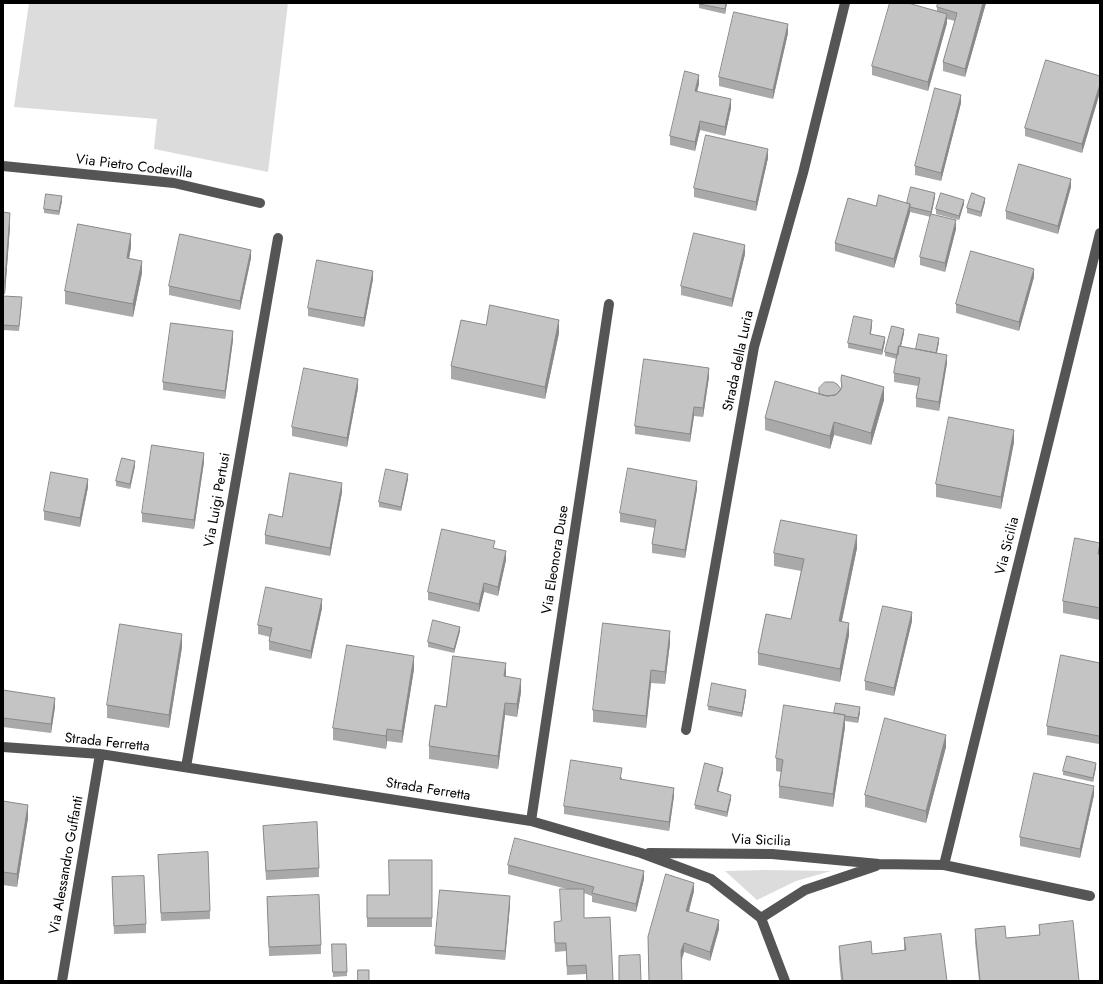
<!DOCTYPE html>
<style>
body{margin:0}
#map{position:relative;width:1103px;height:984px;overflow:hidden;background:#fff;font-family:Jost,sans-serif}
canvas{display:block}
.frame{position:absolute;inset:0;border:4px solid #000;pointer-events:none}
</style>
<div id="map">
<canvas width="1103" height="984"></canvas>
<div class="frame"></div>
</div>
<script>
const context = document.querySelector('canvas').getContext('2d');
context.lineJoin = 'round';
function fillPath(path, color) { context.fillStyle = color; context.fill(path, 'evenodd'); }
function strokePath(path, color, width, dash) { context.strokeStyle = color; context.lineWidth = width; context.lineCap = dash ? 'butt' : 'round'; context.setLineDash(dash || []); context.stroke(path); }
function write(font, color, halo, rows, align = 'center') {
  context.font = font + ' Jost,sans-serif'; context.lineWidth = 3; context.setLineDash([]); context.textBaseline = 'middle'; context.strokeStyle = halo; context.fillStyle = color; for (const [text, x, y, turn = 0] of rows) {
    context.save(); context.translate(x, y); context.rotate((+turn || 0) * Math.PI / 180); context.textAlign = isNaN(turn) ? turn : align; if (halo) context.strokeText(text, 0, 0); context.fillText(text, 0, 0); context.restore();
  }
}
fillPath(new Path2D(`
 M29,3H288L268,172L154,149L157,119L14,107Z
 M765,870L831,871L796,881L757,900L725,871Z`), '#dcdcdc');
strokePath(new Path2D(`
 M3,166L174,183L260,203
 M686,730L754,347L803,173L845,3
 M3,747L100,754L531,821L641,853L711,879L761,918L785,981
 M186,767L278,238
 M531,821L609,304
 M649,853L772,854L879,864L944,865L1090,896
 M944,865L1100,233
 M761,918L805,890L876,866
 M62,981L100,754`), '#555', 10);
fillPath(new Path2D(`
 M699,3H727L725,14L699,8Z
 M986,3L965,77L943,71V62L955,21L947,19V23L928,91L872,75V66L937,11V7Z
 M788,33L773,99L719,86V77Z
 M1100,76V92L1082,153L1025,136V128Z
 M699,84L697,91L731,108L725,136L700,130L695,151L670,145V136Z
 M961,103L941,181L915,175V166Z
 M768,158L756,211L694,197V188Z
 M1071,187L1058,234L1006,219V211Z
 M935,197L931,214L956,229L945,272L920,265V257L931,217L910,212L894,268L835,251V243L876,206L907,203Z
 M62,201L59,215L44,213V209Z
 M985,202L981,217L967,213V208Z
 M964,204L959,220L936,214V209Z
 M3,212L10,226L5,294H3Z
 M131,247L129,258L142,273L133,317L65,304V291Z
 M745,254L732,307L681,295V286Z
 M251,258L240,310L169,295V286Z
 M1034,277L1019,331L956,313V304Z
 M373,279L364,327L308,316V308Z
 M3,296L22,302L19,331L3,330Z
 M486,325L559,333L545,399L451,379V366Z
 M872,325L871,334L885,341L882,355L848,348V343Z
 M904,333L901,346L916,349L939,342L937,353L947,363L939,411L916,407V398L918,386L894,382V373L897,359L885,356V352Z
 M233,340L225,399L163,390V382Z
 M709,377L703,417L694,416L690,442L635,434V426Z
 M841,380L884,400L871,445L834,435L830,449L765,430V418L819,394L841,388Z
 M358,388L347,447L292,436V427Z
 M1014,442L1001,509L936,497V484Z
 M204,462L194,529L142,522V513Z
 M135,466L130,489L116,486V481Z
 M408,479L401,511L379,507V502Z
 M88,487L80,527L44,520V511Z
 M697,489L685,558L652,553V544L655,528L620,522V513Z
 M342,492L330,556L265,544V535L282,517Z
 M1100,543V620L1063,613V601Z
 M495,548L506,560L498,596L484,592L479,612L428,600V592Z
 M857,548L842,621L849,635L840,682L758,665V653L791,619L801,571L774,566V553Z
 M322,608L311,659L269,650V641L270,637L258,634V625Z
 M912,621L894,696L865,690V681Z
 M460,631L454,653L428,647V642Z
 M670,643L665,684L651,683L646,728L593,722V710Z
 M182,647L169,728L107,718V705Z
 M1100,663V742L1099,744L1047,735V726Z
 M414,669L402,743L387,741L386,749L333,740V728Z
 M506,677L521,692L517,717L505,715L498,769L429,759V746L446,707Z
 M3,690L55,707L51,733L3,727Z
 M746,694L742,717L708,710V706Z
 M860,712L858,723L845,721V727L833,807L779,798V786L781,772L776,771V758L834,713Z
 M946,747L926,823L865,807V795Z
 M1096,767L1093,782L1063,775V771Z
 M723,772L718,792L731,799L727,817L695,809V805Z
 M622,777V780L674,796L669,831L564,814V806Z
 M1094,795L1080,858L1020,846V837Z
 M3,801L28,818L17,887L3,885Z
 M263,826L319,868V877L266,880Z
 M158,855L210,911V919L161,921Z
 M432,860V927H367V895H389Z
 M508,865L644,879L636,912L592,902V896L584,893V918L613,981H586V974L567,975L566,951L555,952L554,922L561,921L567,889L508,874Z
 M112,877L146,924V933L114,934Z
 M694,891L689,912L719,929L710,961L684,952L682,960V981H649L648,937Z
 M267,897L321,945V954L269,956Z
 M510,905L505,960L435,954V946Z
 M1039,925L1079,981H979L975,942V929L1006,938L1039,935Z
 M904,938L947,981H841L839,958V946L872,954L904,950Z
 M332,944H346L347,976L333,977Z`), '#a9a9a9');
fillPath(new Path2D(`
 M726,3H727L725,14V9Z
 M983,3H986L965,77V69Z
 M947,14V23L928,91V82Z
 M788,24V33L773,99V90Z
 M699,75V84L695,100V91Z
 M1100,84V92L1082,153V144Z
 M961,95V103L941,181V173Z
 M731,99V108L725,136V127Z
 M700,121V130L695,151V142Z
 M768,149V158L756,211V202Z
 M1071,179V187L1058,234V226Z
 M935,193V197L931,217V212Z
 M62,196V201L59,215V211Z
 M985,198V202L981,217V212Z
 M964,200V204L959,220V216Z
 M910,204V213L894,268V259Z
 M10,213V226L5,294V281Z
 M956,220V229L945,272V263Z
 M131,234V247L127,270V258Z
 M745,245V254L732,307V299Z
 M251,250V258L240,310V301Z
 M142,261V273L133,317V304Z
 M1034,269V277L1019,331V322Z
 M373,271V279L364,327V318Z
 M559,320V333L545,399V387Z
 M872,320V325L870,338V334Z
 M904,329V333L898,359V355Z
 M233,331V340L225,399V391Z
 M885,337V341L882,355V350Z
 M939,338V342L935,361V356Z
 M947,355V363L939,411V402Z
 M709,368V377L703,417V408Z
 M358,379V388L347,447V438Z
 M884,387V400L871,445V433Z
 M694,407V416L690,442V434Z
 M834,422V435L830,449V436Z
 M1014,430V442L1001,509V497Z
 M204,453V462L194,529V520Z
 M135,461V466L130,489V484Z
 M408,474V479L401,511V507Z
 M88,479V487L80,527V518Z
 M697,481V489L685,558V550Z
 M342,483V492L330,556V548Z
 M857,535V548L839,634V621Z
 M1100,544V556L1098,554Z
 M506,551V560L498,596V587Z
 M484,583V592L479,612V604Z
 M322,599V608L311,659V651Z
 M912,612V621L894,696V688Z
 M849,623V635L840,682V669Z
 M460,627V631L454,653V649Z
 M670,631V643L665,684V672Z
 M182,634V647L169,728V715Z
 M414,656V669L402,743V731Z
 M506,663V676L504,689V676Z
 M651,670V683L646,728V716Z
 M521,679V692L517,717V704Z
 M746,690V694L742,717V713Z
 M55,698V707L51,733V724Z
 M505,703V715L498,769V756Z
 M860,707V712L858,723V718Z
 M845,715V727L833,807V794Z
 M387,729V741L386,749V736Z
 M946,735V747L926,823V811Z
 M1096,763V767L1093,782V778Z
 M723,768V772L717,796V791Z
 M1094,786V795L1080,858V849Z
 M674,788V796L669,831V822Z
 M731,795V799L727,817V812Z
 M28,805V818L17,887V874Z
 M644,871V879L636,912V904Z
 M694,883V891L686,920V911Z
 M510,896V905L505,960V951Z
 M719,920V929L710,961V952Z
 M684,943V952L681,960V951Z`), '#898989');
const building = new Path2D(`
 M699,3H726L725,9L699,4Z
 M890,3H908L947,14L928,82L872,66Z
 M938,3H983L965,69L943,62L957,13L937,7Z
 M734,12L788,24L773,90L719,77Z
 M1046,60L1100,76V84L1082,144L1025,128Z
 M685,71L699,75L695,91L731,99L725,127L700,121L695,142L670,136Z
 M935,88L961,95L941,173L915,166Z
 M706,135L768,149L756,202L694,188Z
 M1019,164L1071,179L1058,226L1006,211Z
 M911,187L935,193L931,212L910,207V204L907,203Z
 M941,193L964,200L959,216L936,209Z
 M972,193L985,198L981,212L967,208Z
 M46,194L62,196L59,211L44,209Z
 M879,195L910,204L894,259L835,243L848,198L876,206Z
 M3,212L10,213L5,281H3Z
 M931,214L956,220L945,263L920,257Z
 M78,224L131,234L127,258L142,261L133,304L65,291Z
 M694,233L745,245L732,299L681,286Z
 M180,234L251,250L240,301L169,286Z
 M971,251L1034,269L1019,322L956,304Z
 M317,260L373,271L364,318L308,308Z
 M3,296L22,297L19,326L3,325Z
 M490,305L559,320L545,387L451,366L461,320L486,325Z
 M854,316L872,320L870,334L885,337L882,350L848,343Z
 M171,323L233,331L225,391L163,382Z
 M892,326L904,329L900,346H899L898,355L885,352Z
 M919,334L939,338L936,353L916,349Z
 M899,346L947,355L939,402L916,398L920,378L894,373Z
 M644,359L709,368L703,408L694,407L690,434L635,426Z
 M304,368L358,379L347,438L292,427Z
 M842,375L884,387L871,433L834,422L830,436L765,418L775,381L827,396L835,395L838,393L842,387L841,380Z
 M825,382H833L837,384L841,389L838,393L835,395L827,396L819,394V388Z
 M949,417L1014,430L1001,497L936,484Z
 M152,445L204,453L194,520L142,513Z
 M122,458L135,461L130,484L116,481Z
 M628,468L697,481L685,550L652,544L656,520L620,513Z
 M386,469L408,474L401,507L379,502Z
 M51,472L88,479L80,518L44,511Z
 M290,473L342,483L330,548L265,535L269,514L282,517Z
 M781,520L857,535L839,621L849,623L840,669L758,653L766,614L791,619L804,559L774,553Z
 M442,529L495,541L493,548L506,551L498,587L484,583L479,604L428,592Z
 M1075,538L1100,543L1098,554H1100V608L1063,601Z
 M266,587L322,599L311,651L269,641L272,628L258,625Z
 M883,606L912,612L894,688L865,681Z
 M433,620L460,627L454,649L428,642Z
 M603,623L670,631L665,672L651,670L646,716L593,710Z
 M120,624L182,634L169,715L107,705Z
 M347,645L414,656L402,731L387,729L386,736L333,728Z
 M1061,655L1100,663V733L1099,736L1047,726Z
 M453,656L506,663L504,676L521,679L517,704L505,703L498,756L429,746L435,705L446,707Z
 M712,683L746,690L742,713L708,706Z
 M3,690L55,698L51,724L3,718Z
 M836,703L860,707L858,718L845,716V715L834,713Z
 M784,705L845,715L833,794L779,786L783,760L776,758Z
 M885,718L946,735L926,811L865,795Z
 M1067,756L1096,763L1093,778L1063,771Z
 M571,760L622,768L620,779L674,788L669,822L564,806Z
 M705,763L723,768L717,791L731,795L727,812L695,805Z
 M1034,773L1094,786L1080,849L1020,837Z
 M3,801L28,805L17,874L3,872Z
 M317,822L319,868L266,871L263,826Z
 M515,838L644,871L636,904L592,893L594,887L508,865Z
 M208,852L210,911L161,913L158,855Z
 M389,860H432V918H367V895H389Z
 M666,874L694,883L686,911L719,920L710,952L684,943L681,951L682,981H649L648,937Z
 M144,876L146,924L114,926L112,877Z
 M560,889H584V918L610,917L613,981H587L586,965L567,966L566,943H555L554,922L561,921Z
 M440,890L510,896L505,951L435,946Z
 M319,895L321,945L269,947L267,897Z
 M1073,921L1079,981H980L975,929L1005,926L1006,938L1040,935L1039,925Z
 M941,934L947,981H843L839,946L871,941L872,954L906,950L904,938Z
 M332,944H346L347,972H333Z
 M640,955L641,981H619V956Z
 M358,970H369V981H358Z`);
fillPath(building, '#c4c4c4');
strokePath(building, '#898989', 1);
write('14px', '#000', '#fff', [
 ["Via Pietro Codevilla",134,167,7],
 ["Strada della Luria",739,361,-78],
 ["Via Luigi Pertusi",218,500,-80],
 ["Via Sicilia",1008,546,-76],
 ["Via Eleonora Duse",556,560,-81],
 ["Strada Ferretta",107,743,6],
 ["Strada Ferretta",428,790,9],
 ["Via Sicilia",761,841,2],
 ["Via Alessandro Guffanti",67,865,-80]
]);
</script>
